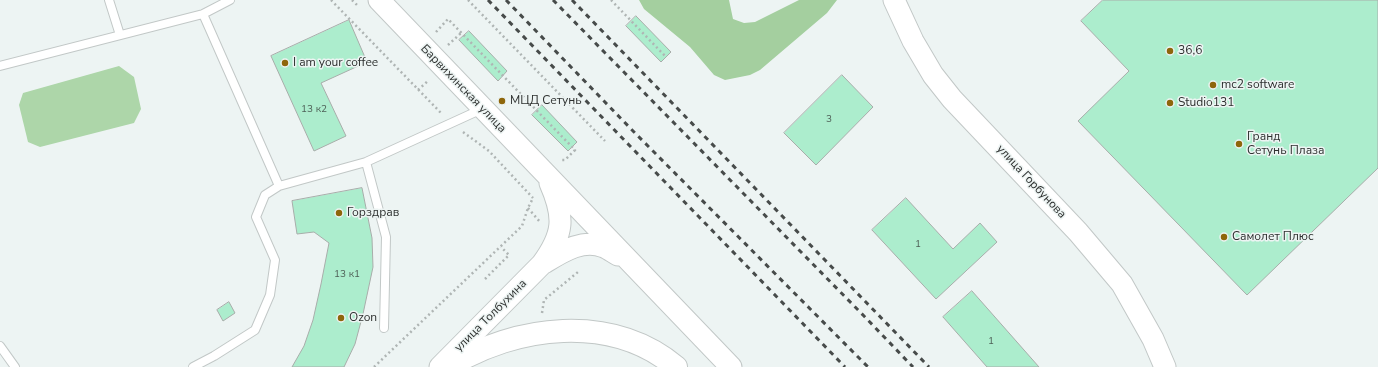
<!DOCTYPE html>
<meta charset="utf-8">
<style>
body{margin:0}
canvas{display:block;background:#edf4f3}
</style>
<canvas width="1378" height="367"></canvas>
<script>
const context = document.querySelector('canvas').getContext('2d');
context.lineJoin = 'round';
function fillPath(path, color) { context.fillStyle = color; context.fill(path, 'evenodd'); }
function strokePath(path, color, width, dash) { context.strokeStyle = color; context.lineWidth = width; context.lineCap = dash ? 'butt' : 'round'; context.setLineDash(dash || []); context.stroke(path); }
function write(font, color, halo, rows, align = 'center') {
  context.font = font + ' "Nunito Sans",sans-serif'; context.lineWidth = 3; context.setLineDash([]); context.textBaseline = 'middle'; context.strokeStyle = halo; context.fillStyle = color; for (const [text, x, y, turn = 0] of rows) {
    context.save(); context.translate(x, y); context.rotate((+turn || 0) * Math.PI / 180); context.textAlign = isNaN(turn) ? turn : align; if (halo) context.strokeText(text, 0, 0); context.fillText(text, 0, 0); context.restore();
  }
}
fillPath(new Path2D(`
 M119,66L134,77L141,109L134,123L40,147L28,142L19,105L23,93Z`), '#add6a9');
fillPath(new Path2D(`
 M639,0H729L733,19L744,23L755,22L799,0H837L827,13L760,70L750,75L725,80L714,75L690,47L644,9Z`), '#a4cf9f');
const building = new Path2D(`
 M1103,0H1378V168L1247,295L1078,121L1129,71L1081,21Z
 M636,16L671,52L661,62L626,26Z
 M349,20L367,62L321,83L346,136L314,151L271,56Z
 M469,31L507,71L498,81L459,40Z
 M842,75L873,107L816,165L784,133Z
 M542,105L577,142L568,151L532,115Z
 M362,188L372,238L373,267L363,314L355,344L344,367H292L304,346L313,320L321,284L329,243L314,232L297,234L292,201Z
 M906,198L953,249L980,223L997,242L936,299L872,230Z
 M972,291L1039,367H987L943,317Z
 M229,302L235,313L223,321L217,310Z`);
fillPath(building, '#acedcd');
strokePath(building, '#a8adaa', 1);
const service = new Path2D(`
 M109,0L120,35
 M203,14L279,186
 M0,66L203,14L230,0
 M366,162L386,237L384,328
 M0,346L15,367
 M193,367L214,356L255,330L270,295L275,260L256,217L265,195L279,186L366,162L482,109`);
const tertiary = new Path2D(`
 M379,0L731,367
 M894,0L913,41L933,75L952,99L1078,232L1122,284L1153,339L1165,367
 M544,263C562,252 583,238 604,247C609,249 614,253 618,255
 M440,367L542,264C564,234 565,217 550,183`);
const secondary = new Path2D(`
 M448,367C516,325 611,313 676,367`);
strokePath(service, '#c2c8c7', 10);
strokePath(tertiary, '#c2c8c7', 23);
strokePath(secondary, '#c2c8c7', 24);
strokePath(new Path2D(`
 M331,0L441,113
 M352,0L359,7
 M468,0L605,141
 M611,0L666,57
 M436,32L448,19L575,150L565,160H560
 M448,45L461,33
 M418,90L429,80
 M463,132L489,151L533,198
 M528,208L540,222
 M485,279L509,255L501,247
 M542,313L544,300L578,272
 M374,367L522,226L528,208L533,198`), '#afb5b4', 2.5, [2, 3]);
strokePath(service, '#fff', 8);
strokePath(tertiary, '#fff', 21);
strokePath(secondary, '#fff', 22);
strokePath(new Path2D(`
 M488,0L845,367
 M506,0L634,132L868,367
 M553,0L864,316L913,367
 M572,0L929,367`), '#474b4a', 3, [5, 5]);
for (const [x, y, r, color] of [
 [1170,51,4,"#8e660b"],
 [285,63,4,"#8e660b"],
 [1213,85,4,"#8e660b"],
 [502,101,4,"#8e660b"],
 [1170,103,4,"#8e660b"],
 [1239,144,4,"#8e660b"],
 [339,213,4,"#8e660b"],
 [1224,237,4,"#8e660b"],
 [341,318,4,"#8e660b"]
]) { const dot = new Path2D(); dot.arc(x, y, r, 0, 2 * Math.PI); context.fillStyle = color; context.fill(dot); strokePath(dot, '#edf4f3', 1.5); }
write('10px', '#4d5f56', null, [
 ["13 к2",314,110],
 ["3",829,120],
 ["1",918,245],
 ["13 к1",347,275],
 ["1",991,342]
]);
write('12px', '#2d302f', '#edf4f3', [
 ["36,6",1178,51],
 ["I am your coffee",293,63],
 ["mc2 software",1221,85],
 ["МЦД Сетунь",510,101],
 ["Studio131",1178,103],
 ["Гранд",1247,137],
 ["Сетунь Плаза",1247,151],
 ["Горздрав",347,213],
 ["Самолет Плюс",1232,237],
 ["Ozon",349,318]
], 'left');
write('12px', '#2d302f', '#edf4f3', [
 ["Барвихинская улица",463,89,46],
 ["улица Горбунова",1031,182,47],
 ["улица Толбухина",491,316,-45]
]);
</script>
